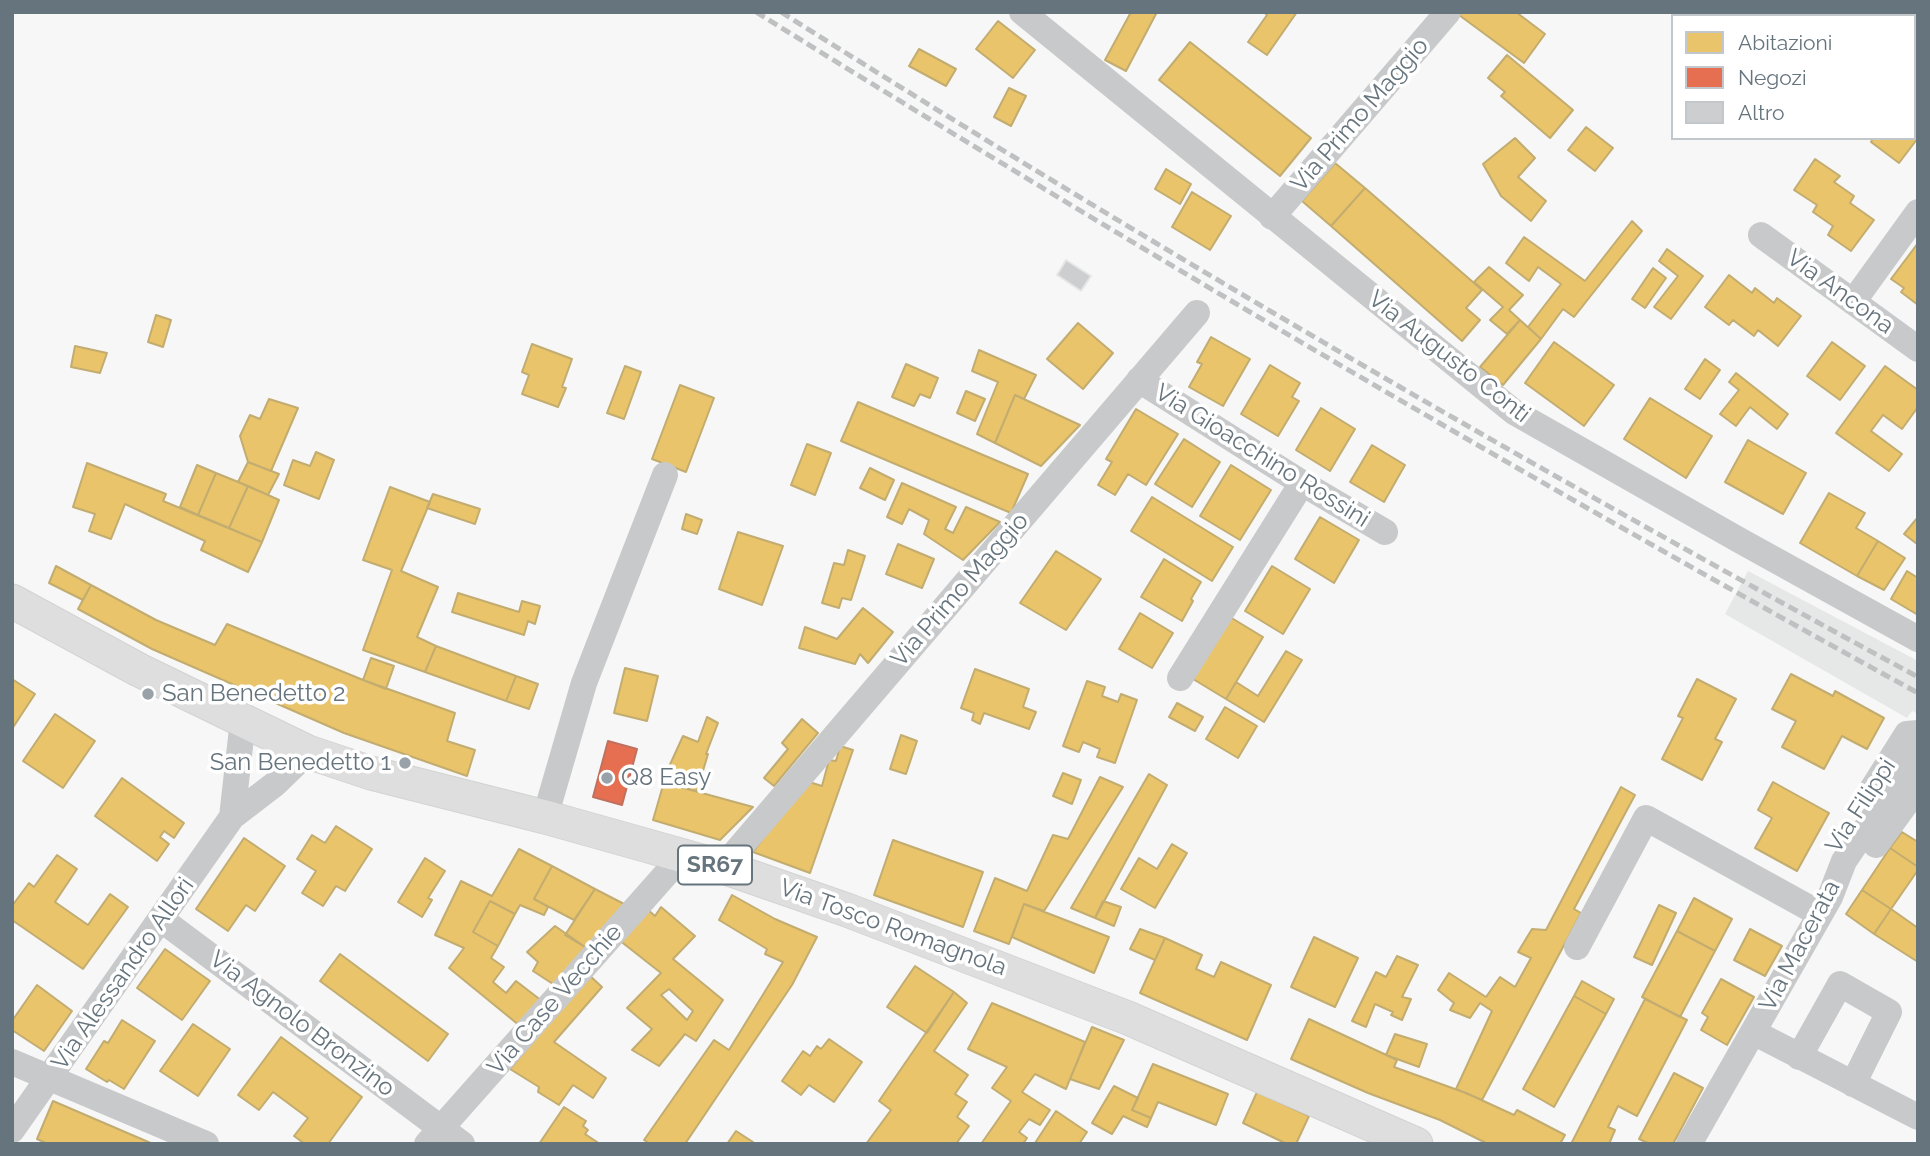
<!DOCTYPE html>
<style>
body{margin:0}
#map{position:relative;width:1930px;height:1156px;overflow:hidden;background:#f7f7f7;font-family:Raleway,sans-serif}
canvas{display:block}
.frame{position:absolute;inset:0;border:14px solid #66747d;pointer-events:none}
.legend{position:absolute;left:1671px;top:14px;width:245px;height:126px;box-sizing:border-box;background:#fff;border:2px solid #c2c7cb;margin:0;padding:9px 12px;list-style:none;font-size:21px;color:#66747d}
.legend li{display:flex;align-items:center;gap:14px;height:35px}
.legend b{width:35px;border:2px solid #c2c7cb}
</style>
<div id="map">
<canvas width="1930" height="1156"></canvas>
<div class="frame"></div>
<ul class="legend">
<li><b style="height:19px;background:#e9c46a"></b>Abitazioni</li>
<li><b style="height:19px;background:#e76f51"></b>Negozi</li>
<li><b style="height:19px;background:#cccecf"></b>Altro</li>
</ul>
</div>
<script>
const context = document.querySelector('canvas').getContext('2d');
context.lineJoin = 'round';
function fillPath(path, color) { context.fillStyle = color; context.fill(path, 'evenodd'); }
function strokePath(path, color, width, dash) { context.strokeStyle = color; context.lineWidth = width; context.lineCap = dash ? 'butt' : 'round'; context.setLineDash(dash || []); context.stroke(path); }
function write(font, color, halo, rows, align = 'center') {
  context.font = font + ' Raleway,sans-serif'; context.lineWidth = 7; context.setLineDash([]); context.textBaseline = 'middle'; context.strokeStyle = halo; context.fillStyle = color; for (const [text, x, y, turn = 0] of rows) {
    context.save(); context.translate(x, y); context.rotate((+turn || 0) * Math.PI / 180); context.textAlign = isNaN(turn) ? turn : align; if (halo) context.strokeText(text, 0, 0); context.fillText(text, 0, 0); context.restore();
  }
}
fillPath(new Path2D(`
 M1748,571L1918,661V714L1912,711L1907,718L1725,614Z`), '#e6e7e7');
const homes = new Path2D(`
 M1131,12H1157L1126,71L1105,60Z
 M1264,12H1297L1267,55L1248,42L1267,15Z
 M1461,12H1516L1545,34L1524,63L1459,15Z
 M998,21L1035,50L1013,78L976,49Z
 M1190,42L1311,138L1280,176L1159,80Z
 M919,49L956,69L946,86L909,66Z
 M1507,55L1573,110L1550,138L1501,96L1505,92L1488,78Z
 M1918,78V138L1899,163L1871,142L1873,138H1914V83Z
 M1009,88L1026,96L1011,126L994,117Z
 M1586,127L1613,148L1595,171L1568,150Z
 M1515,138L1535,158L1518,177L1546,201L1531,221L1501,196L1483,164Z
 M1815,159L1840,176L1834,182L1854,196L1850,203L1874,220L1851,251L1828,235L1833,226L1813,212L1817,205L1794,190Z
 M1335,163L1365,188L1331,226L1302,201Z
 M1166,169L1191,184L1180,204L1155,189Z
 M1365,188L1482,290L1466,308L1480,320L1462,341L1331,226Z
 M1192,192L1231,216L1210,250L1172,227Z
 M1632,221L1642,231L1574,317L1563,309L1541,339L1528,327L1561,284L1538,267L1529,281L1506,263L1524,237L1585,281Z
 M1918,243V305L1901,292L1904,288L1891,279Z
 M1667,249L1703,276L1671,319L1654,307L1678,276L1659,261Z
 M1489,267L1523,295L1509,310L1520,320L1507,334L1490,320L1503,307L1474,282Z
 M1653,268L1666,278L1645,308L1632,299Z
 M1729,275L1752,293L1755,288L1774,303L1777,298L1801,316L1778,346L1758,330L1754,336L1733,320L1729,325L1705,307Z
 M156,315L171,320L163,347L148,342Z
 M1520,320L1541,339L1503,385L1480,367Z
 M1078,323L1113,353L1083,389L1047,359Z
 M1211,337L1250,359L1223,406L1189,387L1202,364L1197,362Z
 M1554,342L1614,385L1584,426L1525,383Z
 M1832,342L1865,366L1840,400L1807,376Z
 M532,344L572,359L562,387L566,388L558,407L522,394L529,375L522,372Z
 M75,346L107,353L100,373L71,367Z
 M979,350L1036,375L1024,399L1015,395L995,443L977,434L998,382L972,371Z
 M1705,359L1720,370L1700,399L1685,389Z
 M906,364L938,378L930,398L920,394L914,406L892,397Z
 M1270,365L1300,383L1292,397L1299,401L1278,436L1241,414Z
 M625,366L641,372L624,419L607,413Z
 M1885,366L1918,390V407L1902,429L1883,415L1871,431L1902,454L1889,471L1836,433Z
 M1736,373L1788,414L1777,429L1750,407L1736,426L1720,414L1739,390L1729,382Z
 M680,385L714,398L686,472L652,459Z
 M966,391L985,399L975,421L957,413Z
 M1015,395L1080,425L1041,466L995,443Z
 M1650,398L1712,436L1686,478L1624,439Z
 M269,399L298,408L271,471L248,462L240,436L250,415L260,419Z
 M858,402L1028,474L1011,513L841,441Z
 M1321,408L1355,429L1330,471L1296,450Z
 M1136,409L1178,434L1146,485L1128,474L1115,495L1098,485L1112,462L1106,459Z
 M1184,439L1220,462L1192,507L1155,484Z
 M1748,440L1806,473L1783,514L1725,482Z
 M807,444L831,453L815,495L791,485Z
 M1372,445L1405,465L1384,502L1350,482Z
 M316,452L334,460L319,499L284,485L293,460L310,466Z
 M248,462L279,474L268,495L238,482Z
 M87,463L166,494L163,501L262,542L248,572L201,550L205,541L125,504L111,539L89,531L95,514L73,507Z
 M197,465L216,473L198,515L180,507Z
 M1231,465L1271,490L1240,540L1200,516Z
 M870,468L894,480L885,500L860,488Z
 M216,473L248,486L229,528L198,515Z
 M902,483L956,507L945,529L953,533L966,507L1000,522L963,560L924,534L929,520L909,509L902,524L887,517Z
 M248,486L279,500L262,542L229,528Z
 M390,487L430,502L401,571L438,587L417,637L436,646L425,672L363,650L392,570L363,560Z
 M1829,493L1865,513L1856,528L1878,541L1857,576L1800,543Z
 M433,494L480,509L475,524L427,508Z
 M1152,497L1233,547L1212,581L1131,531Z
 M686,514L702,520L697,534L682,529Z
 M1320,517L1359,540L1334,583L1295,559Z
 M1918,517V543L1917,544L1904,534Z
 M738,532L783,546L762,605L719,589Z
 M1878,541L1905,558L1884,590L1857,576Z
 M898,544L934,559L922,588L886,574Z
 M848,550L865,556L851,600L842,598L839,608L822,603L834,563L844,565Z
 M1056,551L1101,579L1066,630L1020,603Z
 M1164,559L1201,582L1191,599L1193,601L1182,621L1141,597Z
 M56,566L91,585L83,600L49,583Z
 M1272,566L1310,589L1283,634L1245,611Z
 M1907,571L1918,578V615L1891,599Z
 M91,585L156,620L215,645L227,624L363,680L455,713L447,741L475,750L467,776L344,733L152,649L78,609Z
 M458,593L519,612L522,601L540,606L535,624L528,621L524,635L452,612Z
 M863,608L893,632L868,663L860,654L855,664L799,648L805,627L837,639Z
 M1140,613L1173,633L1152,668L1119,649Z
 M1230,617L1263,637L1226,699L1193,679Z
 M436,646L516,676L506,701L425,672Z
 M1286,651L1302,660L1264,722L1226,699L1236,682L1258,696Z
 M371,658L394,666L386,689L363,680Z
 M625,668L658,676L647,721L614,713Z
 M975,669L1029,689L1023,707L1036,712L1029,729L984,713L980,724L972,720L974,713L961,708Z
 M1791,674L1833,696L1835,691L1884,718L1867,749L1842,736L1824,769L1782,747L1796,721L1772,709Z
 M516,676L538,684L529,709L506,701Z
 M12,679L35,694L12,729Z
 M1697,679L1736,699L1715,739L1722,742L1702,780L1662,759L1683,718L1678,716Z
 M1087,681L1105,687L1102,696L1118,702L1121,694L1137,700L1115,763L1097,757L1100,749L1083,742L1079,752L1063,746Z
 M1177,703L1203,717L1195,731L1169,717Z
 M1225,707L1257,726L1238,758L1206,739Z
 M55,714L95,741L63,788L23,761Z
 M707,717L718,723L706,754H708L697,791L680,787L682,777L667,771L683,736L698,742Z
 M802,719L818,733L774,786L764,778L788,749L782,743Z
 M901,735L917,741L906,774L890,769Z
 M840,746L853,750L810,873L753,852L806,781L822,786L829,760L836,761Z
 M1063,773L1081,780L1072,804L1053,796Z
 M1149,774L1167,785L1095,918L1071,908Z
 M1100,777L1123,787L1044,911L1024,904L1009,944L974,931L995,878L1027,891L1053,835L1068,839Z
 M122,778L184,823L174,838L164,831L160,837L169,844L157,861L95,816Z
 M664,782L680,787L753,807L720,840L653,820Z
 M1773,782L1829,813L1797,871L1755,848L1772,818L1758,810Z
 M1621,787L1635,795L1574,909L1581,913L1482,1100L1456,1089L1492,1011L1480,1003L1470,1018L1450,1010L1454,1003L1438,990L1449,973L1486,997L1500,977L1515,987L1531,958L1518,952L1532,929L1546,930Z
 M336,826L372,849L345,891L336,886L323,906L302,893L316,871L297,859L312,835L325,843Z
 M1902,832L1918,842V867L1890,848Z
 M244,838L285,866L255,911L246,905L228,931L196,909Z
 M893,840L983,872L963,927L874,895Z
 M1172,844L1187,853L1155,908L1121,889L1139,858L1157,869Z
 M1890,848L1918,867V870L1891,909L1862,890Z
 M519,849L552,866L534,899L548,907L544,915L520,905L515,914L490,901L473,932L498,946L491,958L504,967L493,982L506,993L516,981L542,1001L520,1026L449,968L464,948L435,935L461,881L492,896Z
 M57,855L77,869L55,902L88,925L110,894L128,907L83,969L12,920V906L29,883L34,887Z
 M425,858L445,871L428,898L432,900L422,917L398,902Z
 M552,866L595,889L574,920L534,899Z
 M595,889L626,905L588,949L565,935Z
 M1862,890L1891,909L1874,934L1846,914Z
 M732,895L775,919L817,937L792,985L685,1144H650L644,1140L714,1040L729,1050L783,962L765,954L767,949L719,920Z
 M1694,898L1732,919L1715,951L1677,931Z
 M490,901L515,914L498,946L473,932Z
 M1103,901L1121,907L1114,926L1095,918Z
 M1024,904L1109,937L1094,973L1012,937Z
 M1659,905L1676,913L1652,965L1634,957Z
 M661,907L695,936L673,959L723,1000L696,1041L685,1034L659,1066L632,1050L652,1029L627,1008L661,973L619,940L647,909L655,916ZM669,989L693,1011L687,1020L661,995Z
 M1891,909L1918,928V962L1874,934Z
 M555,926L588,949L556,986L533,971L538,962L527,952Z
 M1140,929L1165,938L1155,960L1130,949Z
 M1750,929L1782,946L1765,976L1734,960Z
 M1677,931L1715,951L1680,1017L1642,997Z
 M1314,937L1358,958L1335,1007L1291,987Z
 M1165,938L1202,955L1196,969L1214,977L1221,962L1271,985L1247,1040L1140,993Z
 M165,949L210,981L182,1020L137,988Z
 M340,954L448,1034L428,1061L320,981Z
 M1397,956L1418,965L1402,997L1411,999L1402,1020L1391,1015L1393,1012L1375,1004L1366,1027L1352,1021L1376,972L1386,977Z
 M915,966L954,992L927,1033L887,1007Z
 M589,975L602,987L554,1042L606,1078L593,1098L573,1085L559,1105L538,1092L539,1087L510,1069Z
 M1721,979L1754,997L1727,1045L1701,1030L1708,1017L1702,1013Z
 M1582,981L1614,999L1606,1014L1574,996Z
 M37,985L72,1011L44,1051L12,1030V1021Z
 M954,992L967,1003L934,1051L968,1075L955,1094L967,1102L957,1117L969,1126L956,1144H866L891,1110L879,1101Z
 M1574,996L1606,1014L1554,1107L1523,1089Z
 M1645,999L1687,1020L1637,1116L1618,1106L1608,1127L1615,1130L1609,1144H1571Z
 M992,1003L1085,1042L1066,1089L1035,1074L1022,1092L1050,1110L1040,1125L1029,1119L1019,1132L1027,1138L1023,1144H981L1011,1101L992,1088L1007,1067L968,1049Z
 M1309,1019L1397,1060L1394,1067L1466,1093L1514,1115L1517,1110L1565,1135L1560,1144H1488L1440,1120L1368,1093L1291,1059Z
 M122,1020L155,1041L124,1089L109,1080L107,1082L86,1069L104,1041L108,1043Z
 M193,1024L230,1049L198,1096L160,1071Z
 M1092,1027L1124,1040L1099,1089L1070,1079Z
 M1395,1034L1427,1044L1419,1067L1386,1055Z
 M281,1037L362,1097L328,1144H305L294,1136L308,1118L273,1092L259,1110L238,1095Z
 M829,1039L862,1062L834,1102L809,1085L801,1095L782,1081L803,1051L810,1056L817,1046L821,1049Z
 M1153,1064L1228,1094L1216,1125L1158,1102L1151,1118L1132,1110Z
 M1674,1073L1703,1088L1673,1144H1650L1639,1139Z
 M1114,1086L1138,1098L1132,1110L1151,1118L1147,1127L1123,1116L1112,1134L1092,1123Z
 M1257,1092L1309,1116L1296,1144H1287L1243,1123Z
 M53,1101L153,1144H48L37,1139Z
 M564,1107L586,1121L583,1126L588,1130L585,1134L600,1144H539Z
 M1056,1111L1087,1132L1079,1144L1035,1143Z
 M736,1131L753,1142L752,1144H727Z`);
fillPath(homes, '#e9c46a');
strokePath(homes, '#c2ac70', 2);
const shops = new Path2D(`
 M608,741L637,749L622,805L593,797Z`);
fillPath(shops, '#e76f51');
strokePath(shops, '#c0705e', 2);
const building = new Path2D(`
 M1066,260L1091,276L1081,291L1057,275Z`);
fillPath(building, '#cccecf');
strokePath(building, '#e6e6e6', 2);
const major = new Path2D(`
 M12,601L139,670L308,752L371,773L545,817L723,867L847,910L1128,1018L1416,1144`);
strokePath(major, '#d2d3d3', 35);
strokePath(new Path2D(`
 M1022,12L1514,412L1739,540L1918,639
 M1272,217L1448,12
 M1761,235L1918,349
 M1853,302L1918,212
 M1139,380L1302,483L1385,532
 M1180,678L1302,483
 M243,720L232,817L275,784L308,752
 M1871,791L1907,734L1918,733
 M545,817L584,683L665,475
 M1876,845L1918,787
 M723,867L1197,313
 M162,920L462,1144
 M1577,947L1646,818L1820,914
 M1753,1032L1918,1117
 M1799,1057L1840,984L1889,1012L1853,1084
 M12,1062L206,1144
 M12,1130L232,817
 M427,1144L682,856
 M1689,1144L1830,897L1844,861L1918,752`), '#c8c9ca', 26);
strokePath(major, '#dedede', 33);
strokePath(new Path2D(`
 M756,12C1137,249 1524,477 1918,693
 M781,12C1152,247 1532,468 1918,677`), '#bec0c1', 5, [10, 5]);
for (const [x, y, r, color] of [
 [148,694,7,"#99a2a8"],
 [405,763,7,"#99a2a8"],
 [607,778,7,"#99a2a8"]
]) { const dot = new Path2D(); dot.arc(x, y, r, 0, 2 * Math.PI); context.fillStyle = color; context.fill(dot); strokePath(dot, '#fff', 2.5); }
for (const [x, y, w] of [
 [715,865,74]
]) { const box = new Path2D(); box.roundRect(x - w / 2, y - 19.5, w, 39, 5); context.fillStyle = '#fff'; context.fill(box); strokePath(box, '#66747d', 2); }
write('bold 23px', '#66747d', null, [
 ["SR67",715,865]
]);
write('24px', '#66747d', '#fff', [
 ["Via Primo Maggio",1360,115,-49],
 ["Via Ancona",1840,292,36],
 ["Via Augusto Conti",1449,357,38],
 ["Via Gioacchino Rossini",1262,456,32],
 ["Via Primo Maggio",960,590,-49],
 ["Via Filippi",1861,806,-57],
 ["Via Tosco Romagnola",893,928,20],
 ["Via Macerata",1800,946,-62],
 ["Via Alessandro Allori",123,974,-55],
 ["Via Case Vecchie",555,1000,-49],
 ["Via Agnolo Bronzino",302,1024,37]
]);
write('24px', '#66747d', '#fff', [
 ["San Benedetto 2",162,694],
 ["San Benedetto 1",391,763,"right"],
 ["Q8 Easy",621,778]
], 'left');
</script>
